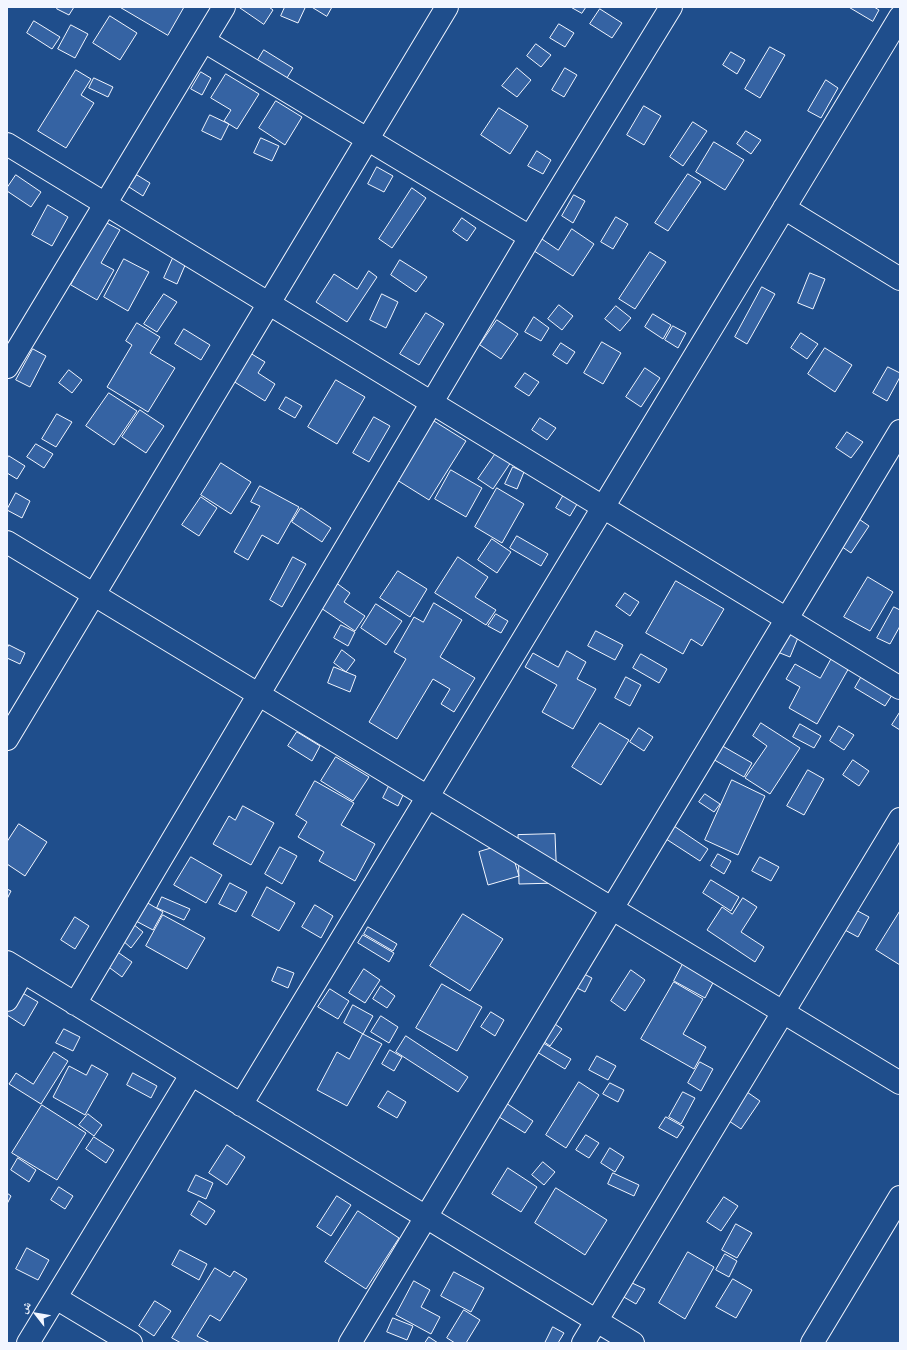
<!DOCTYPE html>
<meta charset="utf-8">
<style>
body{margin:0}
#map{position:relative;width:907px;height:1350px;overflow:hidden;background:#1f4e8c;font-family:"Varela Round","Noto Naskh Arabic",sans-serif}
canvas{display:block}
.frame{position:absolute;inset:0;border:8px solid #f2f6ff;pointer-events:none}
.north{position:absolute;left:16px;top:1294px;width:40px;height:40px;-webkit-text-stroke:3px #1f4e8c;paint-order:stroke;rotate:301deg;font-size:11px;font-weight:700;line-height:16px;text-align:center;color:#f2f6ff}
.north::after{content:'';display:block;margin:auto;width:14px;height:18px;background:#f2f6ff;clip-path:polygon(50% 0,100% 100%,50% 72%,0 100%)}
</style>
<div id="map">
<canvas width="907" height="1350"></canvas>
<div class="frame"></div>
<div class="north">ش</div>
</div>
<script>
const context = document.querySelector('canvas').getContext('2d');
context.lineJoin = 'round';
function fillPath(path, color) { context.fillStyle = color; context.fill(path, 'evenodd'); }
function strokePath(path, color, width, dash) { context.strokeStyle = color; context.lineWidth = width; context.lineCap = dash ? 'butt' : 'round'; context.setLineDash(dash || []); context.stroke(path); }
const building = new Path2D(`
 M58,7H74L69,15L57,9Z
 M120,7H184L168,35Z
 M239,7H269L273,10L264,24Z
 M285,7H302L305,8L298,23L281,16Z
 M312,7H332L327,16Z
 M571,7H586L582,13Z
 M849,7H874L879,10L873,21Z
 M600,9L622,23L612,38L590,24Z
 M110,16L137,33L120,60L93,43Z
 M34,21L60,37L52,49L27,33Z
 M559,24L574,33L565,47L550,38Z
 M71,25L88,34L75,58L58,49Z
 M536,44L551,55L541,67L527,56Z
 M770,47L785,55L760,98L745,89Z
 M264,50L293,68L276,96L247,78Z
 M731,52L745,60L737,74L723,65Z
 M517,68L531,80L517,97L502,86Z
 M565,68L577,75L564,97L552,90Z
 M76,70L91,79L81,95L94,103L66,148L38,131Z
 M201,72L211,78L202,95L191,89Z
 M226,74L259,94L237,129L224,121L231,110L211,98Z
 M94,78L113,87L108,97L89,88Z
 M826,80L838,88L821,118L808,111Z
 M276,101L302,117L285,145L259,128Z
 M644,106L661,116L644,145L627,135Z
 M499,108L528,126L510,154L481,135Z
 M210,115L229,124L221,140L202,131Z
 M693,122L707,131L683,166L670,157Z
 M746,131L761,140L751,154L737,144Z
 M261,138L279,146L272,161L254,153Z
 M714,142L744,160L725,190L696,172Z
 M537,151L551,160L543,174L528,166Z
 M377,167L393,176L384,192L368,184Z
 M688,174L701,182L668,231L655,223Z
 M16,175L41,192L31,207L7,191V188Z
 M137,175L150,183L143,196L129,187Z
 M412,188L426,198L392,248L379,239Z
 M574,195L585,201L573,223L562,216Z
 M48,205L68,217L52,246L32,235Z
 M616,217L628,224L613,249L601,242Z
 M462,218L476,228L467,241L453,231Z
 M105,222L120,230L101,263L114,270L97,300L71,285Z
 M572,229L594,244L573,276L531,249L539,237L558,250Z
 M650,252L666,262L635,309L619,299Z
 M173,258L186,263L177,284L164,278Z
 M124,259L149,272L128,311L104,297Z
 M400,260L427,277L416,292L391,275Z
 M369,271L377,277L347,322L316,302L334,274L357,289Z
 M810,273L825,279L813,309L798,303Z
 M762,287L775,294L747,344L735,337Z
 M164,294L177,302L157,332L144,324Z
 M382,294L398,302L386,328L370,320Z
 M559,305L573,316L562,330L548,319Z
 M616,306L631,318L620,331L605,319Z
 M426,313L444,324L419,365L400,354Z
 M653,314L671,325L663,339L645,327Z
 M534,317L549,328L541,341L525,332Z
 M497,320L518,334L501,359L480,345Z
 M137,323L160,337L150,353L175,368L148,412L107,387L132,345L126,341Z
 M673,326L686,333L678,348L665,340Z
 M184,329L210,345L201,360L175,344Z
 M801,333L818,344L807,359L791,348Z
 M602,342L621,353L603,384L584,373Z
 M561,343L575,352L567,364L553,355Z
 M825,348L852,365L835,392L808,374Z
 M33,349L46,356L30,387L16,380Z
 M250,353L265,362L258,373L275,384L265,401L233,381Z
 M888,367L900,373V377L887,401L873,393Z
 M645,368L660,378L641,407L626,397Z
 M69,370L82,380L72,393L59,383Z
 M525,373L539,382L529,396L515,387Z
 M336,380L365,397L337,444L308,427Z
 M109,393L137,411L114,445L86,426Z
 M286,397L302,406L295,418L279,409Z
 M140,410L164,426L146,453L122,437Z
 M57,414L72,422L56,447L42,439Z
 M426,416L466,441L429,500L389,475Z
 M374,417L390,426L369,462L353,453Z
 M540,418L556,428L547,440L532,430Z
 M847,432L863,442L851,458L836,448Z
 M36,444L53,454L44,468L27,457Z
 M496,453L511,462L493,489L478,479Z
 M9,456L25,466L17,479L7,473V459Z
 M221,463L251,482L231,514L201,495Z
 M513,467L524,472L517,489L505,484Z
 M451,470L482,488L466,517L435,499Z
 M260,486L299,507L278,544L262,535L248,560L234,552L260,506L251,502Z
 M569,486L583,494L570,516L556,508Z
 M497,488L524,504L502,543L475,527Z
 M16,493L30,501L22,518L7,510Z
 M201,497L217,508L199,536L182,525Z
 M301,508L331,528L322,542L292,522Z
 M856,517L869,526L851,553L838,544Z
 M517,536L548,554L541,566L510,548Z
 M492,539L511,552L497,573L478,560Z
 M293,557L306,564L282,607L270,600Z
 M458,557L488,577L475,597L496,610L486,625L435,593Z
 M398,571L427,589L410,617L380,598Z
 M868,577L893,592L870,631L844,617Z
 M676,581L724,609L702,646L691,639L683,654L646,633Z
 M335,582L350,593L344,602L365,616L355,631L318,606Z
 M625,593L639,602L630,616L616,606Z
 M434,603L462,620L440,657L475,678L454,712L441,704L450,689L433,679L397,739L369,722L406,659L394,652L414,617L423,622Z
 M376,604L402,621L386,645L361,628Z
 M894,607L900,610V626L890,644L877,638Z
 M496,614L508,621L501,633L488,626Z
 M787,622L802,628L790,657L775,651Z
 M341,625L355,632L348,646L334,638Z
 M596,631L623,645L615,660L588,646Z
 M9,645L25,653L20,664L7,658V649Z
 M342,650L355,660L346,672L334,663Z
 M567,651L586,662L577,679L596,689L573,729L542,712L557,685L525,667L533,653L558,667Z
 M641,654L667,669L659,683L633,668Z
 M833,656L850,666L817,724L789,708L800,687L786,679L795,664L820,678Z
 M334,667L356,676L350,692L328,683Z
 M863,674L894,692L885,706L855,688Z
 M626,677L641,685L630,706L615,698Z
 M900,712V730L892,725Z
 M600,723L629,740L601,785L572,767Z
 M761,723L800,748L770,794L745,778L767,746L753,736Z
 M800,724L821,736L814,748L793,737Z
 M839,726L854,735L844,750L830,741Z
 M639,728L653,737L644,751L630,742Z
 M297,732L320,746L312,761L288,746Z
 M719,744L752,763L744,777L711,758Z
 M336,757L369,777L353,801L321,781Z
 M853,760L869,771L859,786L843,775Z
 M808,770L824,779L804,815L787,806Z
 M732,780L765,796L738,855L705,840Z
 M315,781L354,803L341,825L375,844L355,881L319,861L324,852L298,837L307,822L296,815Z
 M389,786L404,793L398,806L383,798Z
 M705,794L720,804L714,812L699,802Z
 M243,806L274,823L251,865L213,844L229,816L235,820Z
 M19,824L47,842L25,876L7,864V842Z
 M671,824L708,849L700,861L663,837Z
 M555,834L557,883L519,884L518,835Z
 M509,843L519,876L488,885L479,852Z
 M280,847L297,856L282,884L265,874Z
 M718,854L731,861L724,874L711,866Z
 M191,857L222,875L206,903L174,885Z
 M760,857L779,867L771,881L752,871Z
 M711,880L739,897L731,911L703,893Z
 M230,883L247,892L236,912L219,904Z
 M267,887L295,903L279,931L252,916Z
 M7,889L11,891L7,899Z
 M162,897L190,909L184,920L157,908Z
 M743,898L757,907L741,932L764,947L755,962L707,930L722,907L732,914Z
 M146,902L163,912L153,930L136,921Z
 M315,905L333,916L321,938L302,927Z
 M854,909L869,917L858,937L843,929Z
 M900,911V965L876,950Z
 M463,914L503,939L470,991L430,966Z
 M163,915L205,938L187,969L146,946Z
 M75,917L89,926L75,949L61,940Z
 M133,924L143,932L131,948L121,939Z
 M368,927L397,944L393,951L364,934Z
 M363,935L394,953L389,962L358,943Z
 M116,951L132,962L122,977L106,965Z
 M684,962L715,979L705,998L674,981Z
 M278,967L294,973L288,988L272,981Z
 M364,969L380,980L365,1003L349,993Z
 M631,970L645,980L625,1011L611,1001Z
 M578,971L592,978L585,992L571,985Z
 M674,982L703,999L683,1034L706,1047L694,1069L641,1039Z
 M442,984L482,1007L457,1051L416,1028Z
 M9,985L38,1002L24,1026L7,1015V989Z
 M381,986L395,996L387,1008L373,999Z
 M330,989L349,1001L338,1019L318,1007Z
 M353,1005L373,1016L363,1034L344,1023Z
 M491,1012L504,1020L495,1036L481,1027Z
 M381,1016L398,1027L389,1043L371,1032Z
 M548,1019L562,1029L550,1046L536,1036Z
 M64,1029L80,1037L73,1051L56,1043Z
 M363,1034L382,1044L347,1106L317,1090L337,1052L349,1059Z
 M406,1036L468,1077L458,1092L396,1052Z
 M538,1040L571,1059L565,1069L532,1049Z
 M390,1050L402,1057L394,1071L382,1064Z
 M54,1052L68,1061L41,1104L9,1084L16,1073L33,1084Z
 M597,1056L616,1066L608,1080L589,1070Z
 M700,1062L713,1069L701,1091L688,1083Z
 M92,1065L108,1074L85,1115L53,1097L69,1066L86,1075Z
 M133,1073L157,1086L151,1098L127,1085Z
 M579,1082L599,1095L566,1148L546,1135Z
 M610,1083L624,1090L618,1102L603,1094Z
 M388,1091L406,1102L397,1118L378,1107Z
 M683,1092L695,1098L681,1124L669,1117Z
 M747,1092L760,1101L741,1129L729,1121Z
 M500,1099L533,1121L525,1133L491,1112Z
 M42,1105L86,1133L57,1180L12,1153Z
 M88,1114L102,1125L94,1136L79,1125Z
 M666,1117L684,1127L677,1138L659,1128Z
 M586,1135L599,1143L589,1158L576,1150Z
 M94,1137L114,1150L106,1163L86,1149Z
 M227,1145L245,1157L227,1185L209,1173Z
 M610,1148L624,1157L615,1172L601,1163Z
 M18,1158L36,1170L29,1182L11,1170Z
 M543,1162L555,1172L544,1185L532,1175Z
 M508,1168L537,1187L521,1212L492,1194Z
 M613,1173L639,1185L634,1196L608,1184Z
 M196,1175L213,1183L206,1199L188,1191Z
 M59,1187L73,1196L65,1209L51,1200Z
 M556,1188L607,1220L585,1255L535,1223Z
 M7,1193L11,1196L7,1204Z
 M337,1196L351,1205L331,1236L317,1227Z
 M724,1197L738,1206L721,1231L707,1222Z
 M199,1201L215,1211L206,1225L191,1215Z
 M358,1211L399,1238L366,1289L325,1262Z
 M736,1224L752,1233L737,1258L722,1250Z
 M27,1248L49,1260L38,1280L16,1269Z
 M180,1250L207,1264L199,1280L172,1265Z
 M688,1252L714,1267L685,1319L659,1303Z
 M725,1254L737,1261L729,1277L716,1270Z
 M215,1268L230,1277L234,1271L247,1279L220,1321L210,1315L197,1336L210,1343H181L172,1338Z
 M454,1272L484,1288L471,1312L441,1296Z
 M733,1279L752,1290L736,1318L716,1307Z
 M414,1281L430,1290L421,1307L440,1317L431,1334L396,1315Z
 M630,1282L645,1289L636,1304L622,1296Z
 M155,1301L171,1311L154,1336L139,1326Z
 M464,1310L480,1320L466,1343H455L447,1338Z
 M393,1318L413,1326L407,1340L387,1332Z
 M553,1327L564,1333L558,1343H545Z
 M429,1337L438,1343H425Z`);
fillPath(building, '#3563a3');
strokePath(building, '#f2f6ff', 1);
const minor = new Path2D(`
 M204,41L530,237
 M7,144L900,688
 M784,208L900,279
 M7,367L224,7
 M7,542L900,1083
 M7,739L447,7
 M7,962L633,1343
 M7,1000L23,972
 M75,1004L530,237L671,7
 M241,1105L900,17
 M56,1298L131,1343
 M28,1343L191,1075
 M350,1343L900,431
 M583,1343L900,819
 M812,1343L900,1197`);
strokePath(minor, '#f2f6ff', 24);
strokePath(minor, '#1f4e8c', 22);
</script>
